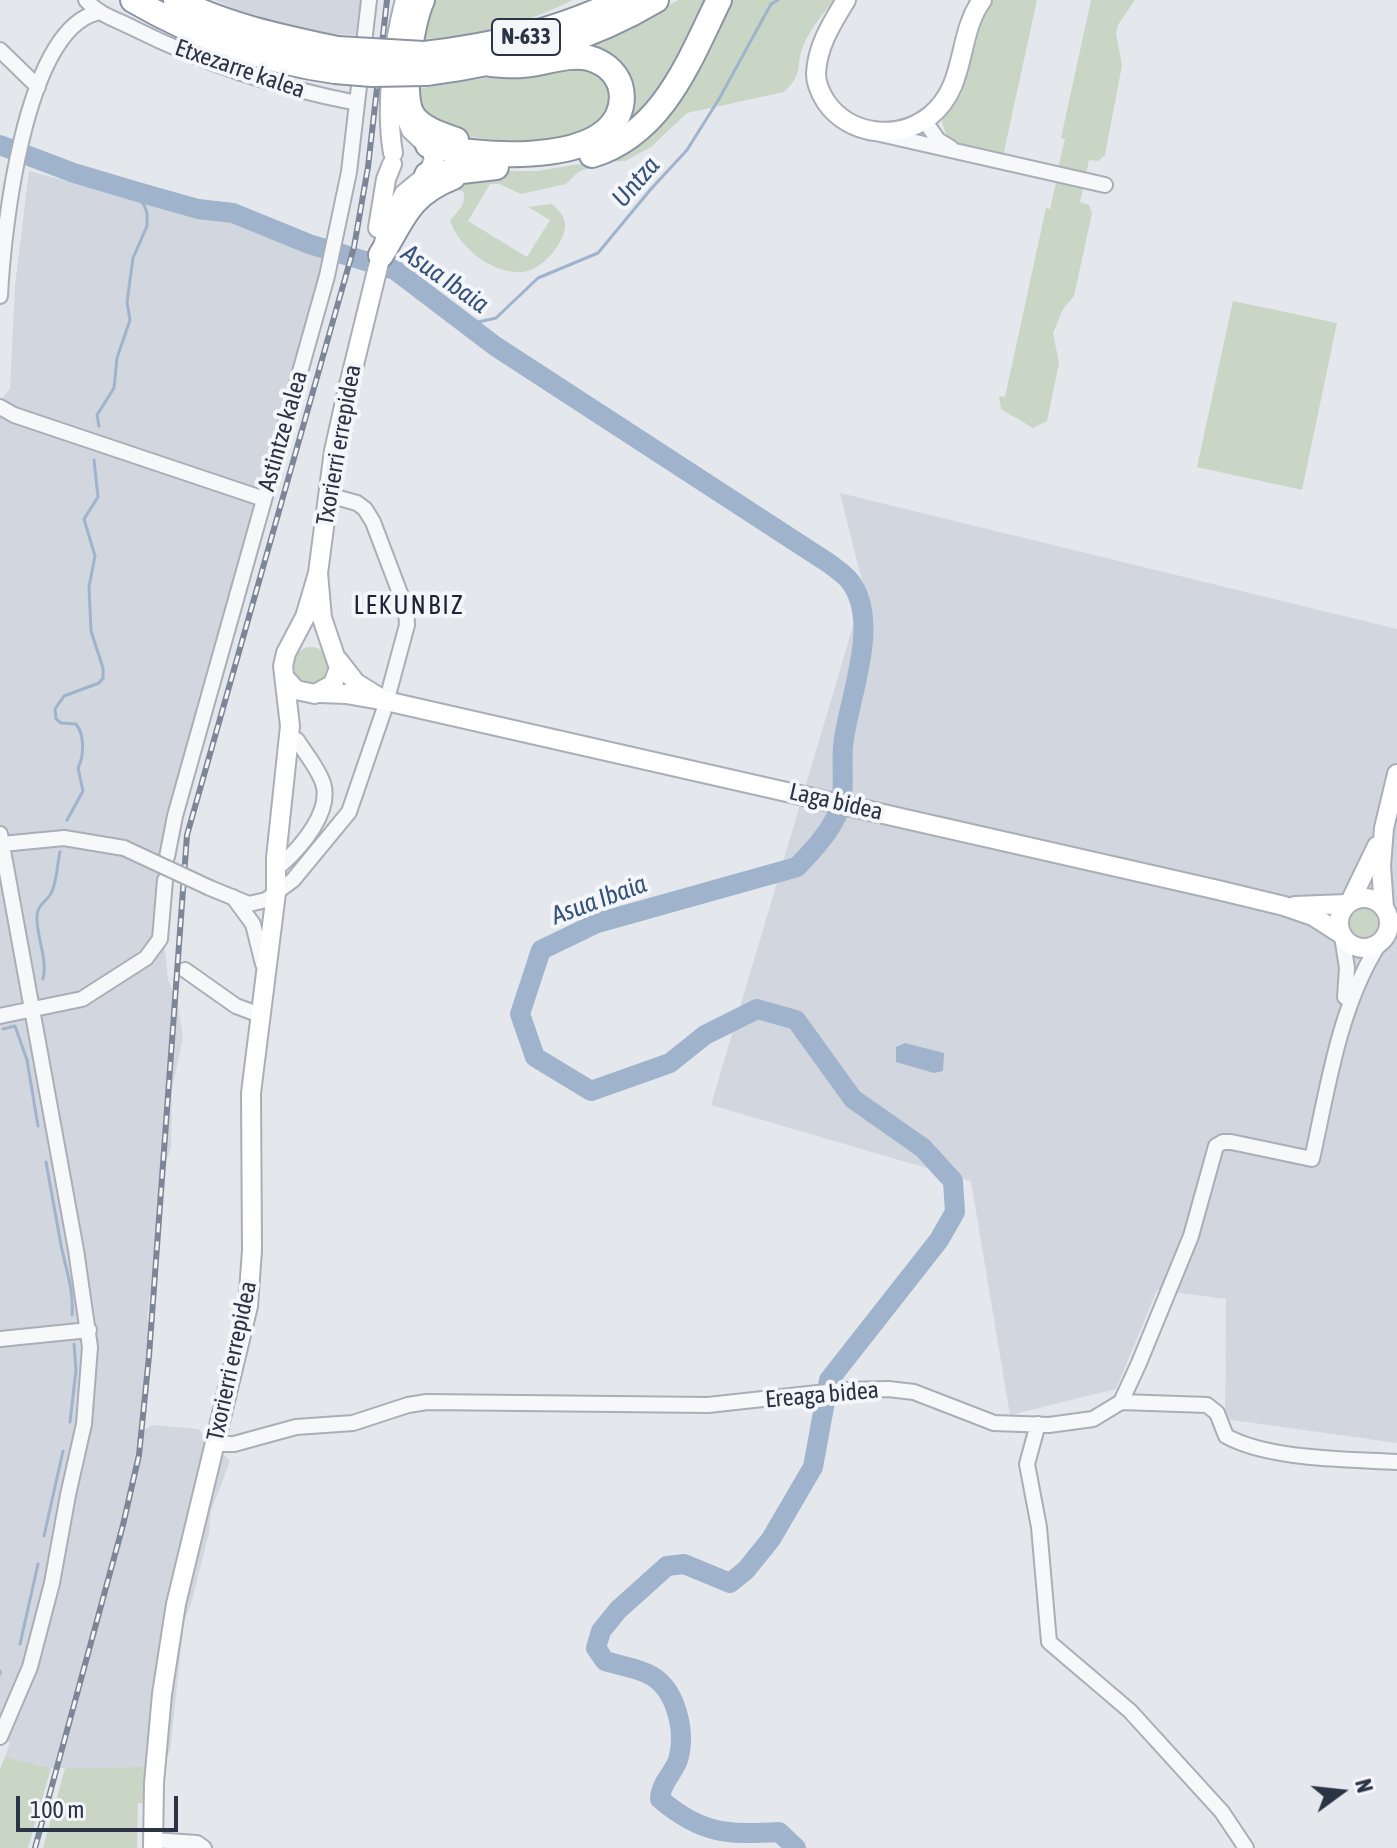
<!DOCTYPE html>
<style>
body{margin:0}
#map{position:relative;width:1397px;height:1848px;overflow:hidden;background:#e4e7ec;font-family:"Asap Condensed",sans-serif}
canvas{display:block}
.north{position:absolute;left:1301px;top:1752px;width:80px;height:80px;-webkit-text-stroke:6px #f4f6f9;paint-order:stroke;rotate:75deg;font-size:22px;font-weight:700;line-height:32px;text-align:center;color:#2b3445}
.north::after{content:'';display:block;margin:auto;width:28px;height:36px;background:#2b3445;clip-path:polygon(50% 0,100% 100%,50% 72%,0 100%)}
.scale{position:absolute;left:16px;top:1796px;width:162px;height:36px;box-sizing:border-box;border:4px solid #2b3445;border-top:0;padding-left:10px;font-size:24px;line-height:28px;white-space:nowrap;color:#2b3445;-webkit-text-stroke:6px #f4f6f9;paint-order:stroke}
</style>
<div id="map">
<canvas width="1397" height="1848"></canvas>
<div class="north">N</div>
<div class="scale">100 m</div>
</div>
<script>
const context = document.querySelector('canvas').getContext('2d');
context.lineJoin = 'round';
function fillPath(path, color) { context.fillStyle = color; context.fill(path, 'evenodd'); }
function strokePath(path, color, width, dash) { context.strokeStyle = color; context.lineWidth = width; context.lineCap = dash ? 'butt' : 'round'; context.setLineDash(dash || []); context.stroke(path); }
function write(font, color, halo, rows, align = 'center') {
  context.font = font + ' "Asap Condensed",sans-serif'; context.lineWidth = 8; context.setLineDash([]); context.textBaseline = 'middle'; context.strokeStyle = halo; context.fillStyle = color; for (const [text, x, y, turn = 0] of rows) {
    context.save(); context.translate(x, y); context.rotate((+turn || 0) * Math.PI / 180); context.textAlign = isNaN(turn) ? turn : align; if (halo) context.strokeText(text, 0, 0); context.fillText(text, 0, 0); context.restore();
  }
}
fillPath(new Path2D(`
 M215,0H361L357,35L333,34L284,23L236,10Z
 M29,171L145,202L247,222L310,249L326,253L166,818L160,896L168,980L177,1001L183,1037L172,1090L171,1148L163,1169L147,1320L152,1323L140,1432L153,1425L198,1429L230,1461L211,1511L209,1533L191,1604L184,1622L170,1751L163,1764L148,1768H51L5,1757L10,1742L0,1740V402L10,388L15,286Z
 M840,493L1397,629V1443L1225,1419L1226,1299L1157,1290L1116,1389L1010,1415L971,1181L711,1105L864,589Z`), '#d2d6de');
fillPath(new Path2D(`
 M429,0H573C525,24 474,37 421,39Z
 M678,0H716L681,70L627,127C628,118 634,111 635,102C637,75 614,49 589,44L658,12Z
 M732,0H835C823,13 811,28 804,44C794,66 806,71 784,92L687,113L651,147L625,161L604,162L578,172L566,184L521,194L499,184H490L468,221L527,257L550,220L528,207L552,204C558,210 565,216 565,225C565,244 541,271 522,272C492,274 460,248 450,221C458,210 467,205 463,191L427,187L496,171H537L586,163L618,151L722,18Z
 M990,0H1037L1003,156C978,150 945,150 942,120L977,20Z
 M1091,0H1135L1118,25L1116,33L1122,65L1105,155L1098,161L1089,160L1086,174L1058,168L1065,139L1061,138Z
 M572,65L597,69L611,88L607,119L581,133L543,141L510,142L458,135L421,117L416,89Z
 M1056,182L1083,188L1080,202L1089,205L1092,213L1074,296L1063,309L1053,333L1059,363L1047,421L1033,428L1001,409L999,396L1005,397L1046,208L1050,209Z
 M1233,301L1337,323L1302,490L1197,467Z
 M293 665a18 18 0 1 1 36 0a18 18 0 1 1-36 0Z
 M1348 923a17 17 0 1 1 34 0a17 17 0 1 1-34 0Z
 M5,1757L51,1768L28,1848H0V1769Z
 M148,1767L147,1803H138L137,1848H43L65,1768Z`), '#c9d6c5');
fillPath(new Path2D(`
 M905,1043L944,1053L943,1071L934,1073L896,1062V1047Z`), '#9fb4cc');
strokePath(new Path2D(`
 M465,325L496,318L538,278L598,253L651,189L687,150L719,99L771,4L778,0
 M99,426L97,415L114,388L117,358L130,320L127,302L133,258L147,226V213L144,205L131,189
 M67,820L83,791L78,768C84,756 85,735 76,724L61,723L56,719L55,709L64,696L99,683L103,678V668L91,631L89,587L95,556L84,519L98,497L94,460
 M43,979C48,958 36,937 37,916C38,904 44,904 50,895C57,885 57,864 60,852
 M3,1029L15,1026L27,1060L38,1126
 M46,1162C51,1190 56,1218 61,1245C66,1270 74,1290 72,1315
 M70,1422L76,1370L74,1344
 M44,1536L63,1451
 M20,1644L38,1564
 M0,1674V1671`), '#9fb4cc', 3);
strokePath(new Path2D(`
 M0,145L74,173L138,192L198,209L233,213L309,244L395,270L495,346L830,564C836,569 844,574 849,580C883,622 847,700 843,747C841,771 847,797 835,819C825,838 811,852 797,867L597,923L541,950L520,1014L535,1057L591,1091L670,1063L705,1035L757,1009L796,1020L853,1099L923,1148L953,1181L955,1212L939,1240L829,1380L813,1467L771,1539L746,1570L730,1583L684,1564L667,1566L618,1610L601,1631L596,1648L605,1661C620,1666 639,1668 652,1676C677,1691 686,1733 678,1760C673,1774 660,1784 660,1799C701,1834 727,1835 779,1832L796,1848`), '#9fb4cc', 20);
const street = new Path2D(`
 M86,0C99,15 116,19 133,28C207,65 276,87 357,103
 M0,50L38,87
 M924,120L938,140L951,148
 M880,134L1105,185
 M0,296C3,232 24,32 96,13
 M0,407L14,415L264,499
 M0,834L76,1250L90,1347L84,1424L68,1495L52,1583L30,1667L0,1737
 M2,844L64,838L124,848
 M167,857L175,816L327,276L349,172L369,0
 M282,864C302,846 332,811 323,783C318,768 305,753 297,740
 M210,888L249,904L266,900L293,880L349,812L384,710L407,625L406,609L373,522L365,509L357,503L328,495
 M233,897L253,924L263,964
 M1342,936L1347,968L1345,997
 M185,970L236,1006L260,1015
 M0,1016L82,999L146,958L160,939L165,880
 M0,1339L89,1330
 M1121,1402L1207,1405L1217,1413L1226,1436C1269,1460 1348,1459 1397,1462
 M1038,1424L1027,1464L1039,1527L1049,1642L1130,1711L1222,1812L1246,1848
 M214,1444H234L296,1427L353,1423L408,1405L427,1402L708,1405L845,1390L888,1389L914,1392L994,1423L1049,1425L1093,1419L1121,1402L1139,1363L1191,1236L1216,1146L1223,1142H1231L1312,1159C1328,1087 1339,1007 1379,944
 M153,1840L197,1843L204,1848`);
const secondary = new Path2D(`
 M846,0C832,23 817,46 816,74C816,83 821,94 826,102C850,136 898,141 930,116C968,85 956,36 982,0
 M393,153C385,107 393,45 405,0
 M378,228L386,179L392,164
 M338,660L356,683L377,696
 M286,679L296,690L315,694L333,684L339,668L322,618L318,573L334,451L347,393L389,222L404,194L427,175L434,160L431,149L411,130L404,113
 M320,693L346,694L386,701L1218,890L1284,906L1313,916L1341,934
 M1339 923a25 25 0 1 1 50 0a25 25 0 1 1-50 0Z
 M1350,902L1377,846
 M1295,906L1347,904
 M1384,908L1381,866L1384,828L1397,774
 M153,1848L154,1783L162,1694L176,1604L248,1306L252,1250L251,1093L276,893V858L290,726L283,666L286,653L305,617L318,573`);
const highway = new Path2D(`
 M133,0C195,36 263,61 335,71
 M176,0C227,26 281,37 337,49
 M422,0C412,21 399,96 413,116C422,129 442,135 456,140
 M424,54C494,46 558,31 622,0
 M426,73C507,63 586,42 656,0
 M428,145C474,156 594,167 618,115C622,106 623,95 620,85C615,71 603,62 589,58C567,53 543,64 522,65C512,66 501,65 491,64
 M592,155C663,133 689,61 719,0
 M427,175L496,167
 M381,255C404,218 408,195 453,177`);
strokePath(street, '#a9aeb7', 18);
strokePath(secondary, '#a9aeb7', 22);
strokePath(highway, '#8b94a3', 28);
strokePath(street, '#f7f8fa', 14);
strokePath(secondary, '#fff', 18);
strokePath(highway, '#fff', 24);
const rail = new Path2D(`
 M35,1848L123,1525L139,1455L149,1356L187,835L354,247L368,167L387,0`);
strokePath(rail, '#7d8696', 6);
strokePath(rail, '#f4f6f9', 3, [9]);
const streetBridge = new Path2D(`
 M124,848L210,888`);
const highwayBridge = new Path2D(`
 M337,49L424,54
 M335,71L372,74L426,73`);
strokePath(streetBridge, '#a9aeb7', 18, []);
strokePath(highwayBridge, '#8b94a3', 28, []);
strokePath(streetBridge, '#f7f8fa', 14);
strokePath(highwayBridge, '#fff', 24);
for (const [x, y, w] of [
 [526,37,68]
]) { const box = new Path2D(); box.roundRect(x - w / 2, y - 18, w, 36, 6); context.fillStyle = '#f4f6f9'; context.fill(box); strokePath(box, '#2b3445', 2); }
write('bold 22px', '#2b3445', null, [
 ["N-633",526,37]
]);
write('24px', '#2b3445', '#f4f6f9', [
 ["Etxezarre kalea",240,69,19],
 ["Astintze kalea",283,431,-74],
 ["Txorierri errepidea",339,445,-80],
 ["Laga bidea",836,802,13],
 ["Txorierri errepidea",232,1361,-78],
 ["Ereaga bidea",822,1395,-5]
]);
write('italic 26px', '#34527a', '#f4f6f9', [
 ["Untza",636,182,-49],
 ["Asua Ibaia",445,279,35],
 ["Asua Ibaia",599,900,-20]
]);
context.letterSpacing = '2px';
write('26px', '#1d2536', '#f4f6f9', [
 ["LEKUNBIZ",409,606]
]);
context.letterSpacing = '0px';
</script>
